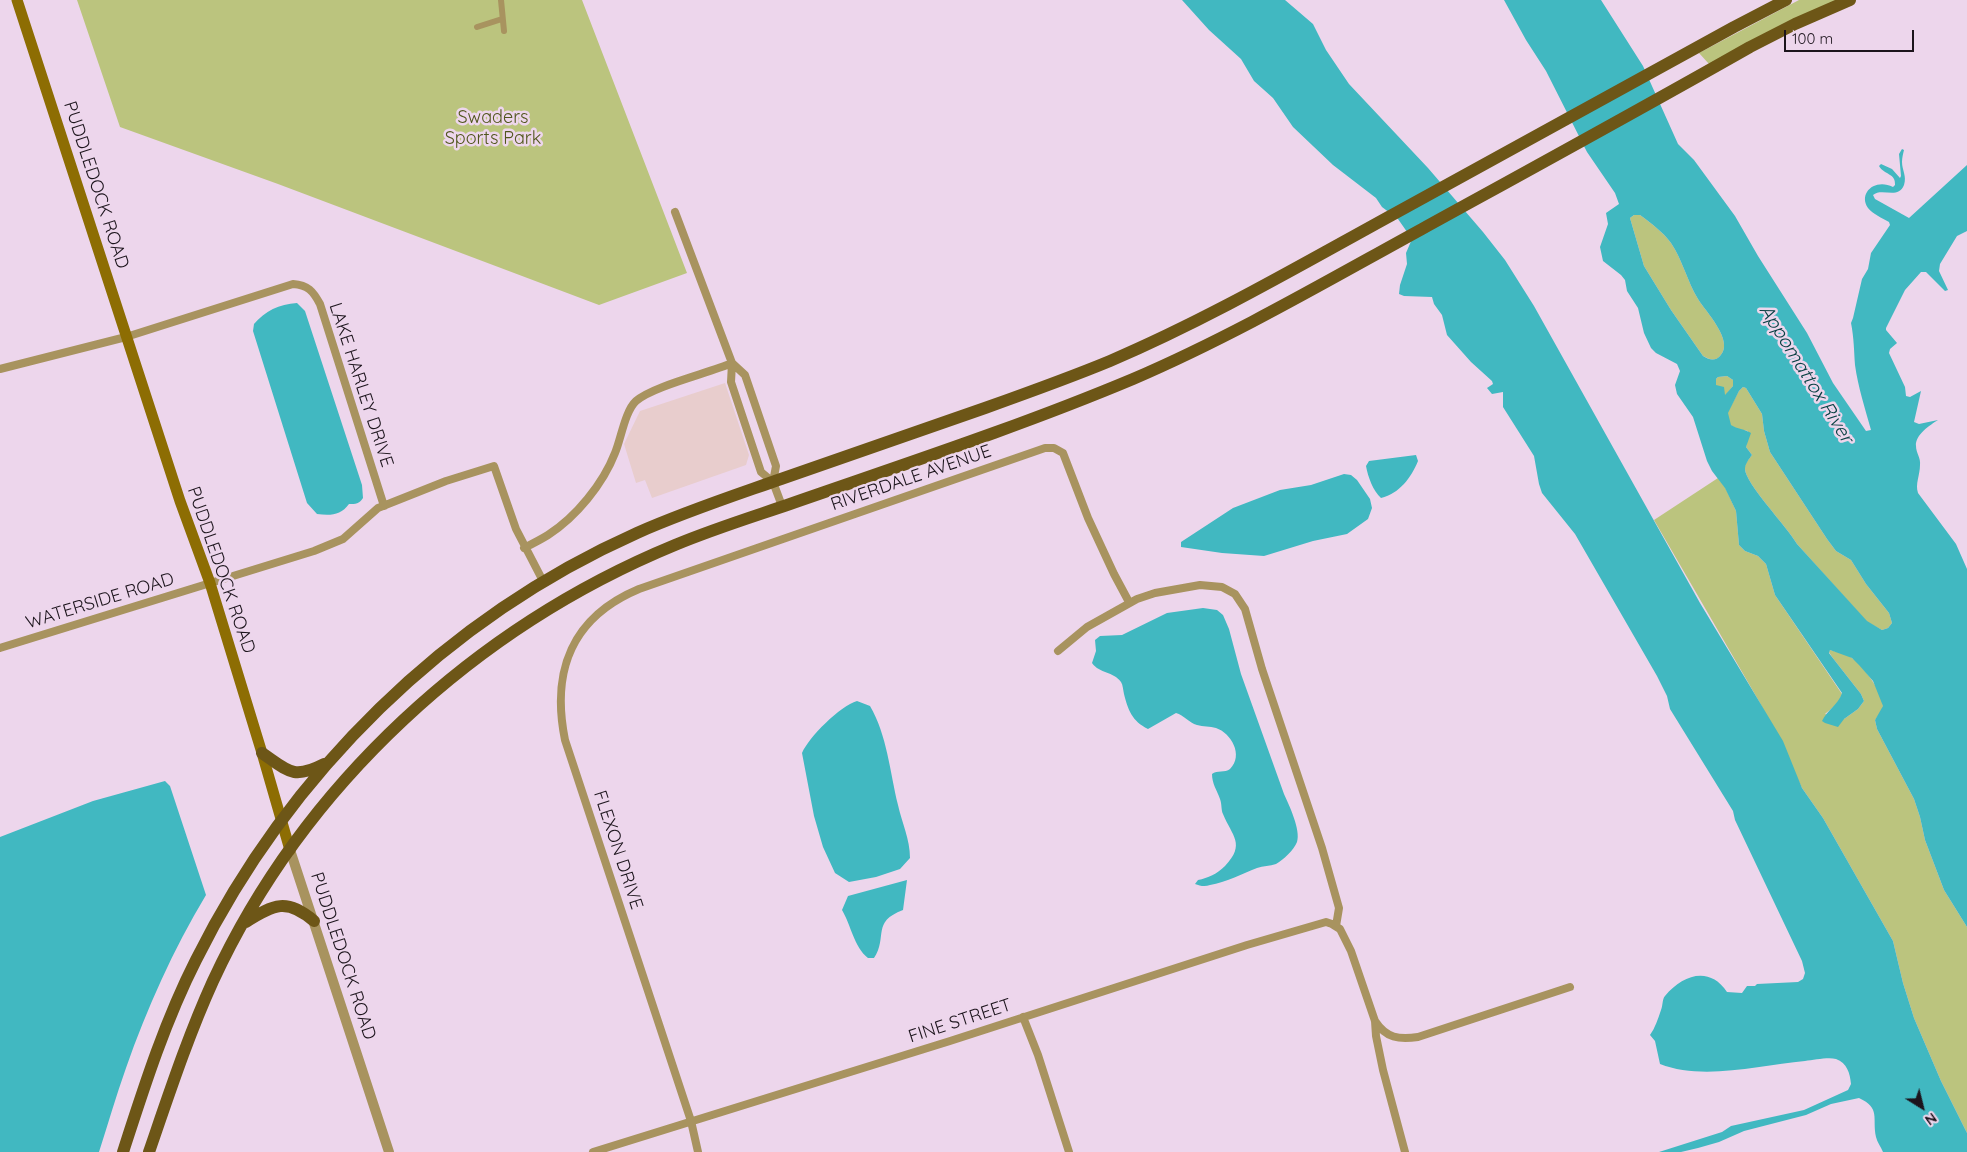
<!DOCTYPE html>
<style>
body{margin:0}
#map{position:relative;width:1967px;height:1152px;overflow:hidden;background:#edd6ec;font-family:Quicksand,sans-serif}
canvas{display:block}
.north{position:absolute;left:1897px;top:1082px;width:50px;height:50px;-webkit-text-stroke:4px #edd6ec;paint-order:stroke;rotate:144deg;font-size:14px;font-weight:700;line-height:20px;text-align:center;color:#1c141c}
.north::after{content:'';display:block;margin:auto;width:18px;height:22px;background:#1c141c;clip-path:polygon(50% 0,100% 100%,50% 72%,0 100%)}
.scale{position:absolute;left:1784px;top:30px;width:130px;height:22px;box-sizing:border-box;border:2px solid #1c141c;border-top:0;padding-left:6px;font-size:15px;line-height:18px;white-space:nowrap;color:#1c141c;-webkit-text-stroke:4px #edd6ec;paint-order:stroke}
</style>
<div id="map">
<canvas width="1967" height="1152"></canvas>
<div class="north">N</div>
<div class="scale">100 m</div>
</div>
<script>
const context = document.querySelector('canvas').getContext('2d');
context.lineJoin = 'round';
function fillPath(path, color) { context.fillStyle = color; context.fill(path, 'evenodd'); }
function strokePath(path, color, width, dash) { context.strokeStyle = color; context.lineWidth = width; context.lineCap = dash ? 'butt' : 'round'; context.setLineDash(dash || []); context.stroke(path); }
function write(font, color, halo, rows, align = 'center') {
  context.font = font + ' Quicksand,sans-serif'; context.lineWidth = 5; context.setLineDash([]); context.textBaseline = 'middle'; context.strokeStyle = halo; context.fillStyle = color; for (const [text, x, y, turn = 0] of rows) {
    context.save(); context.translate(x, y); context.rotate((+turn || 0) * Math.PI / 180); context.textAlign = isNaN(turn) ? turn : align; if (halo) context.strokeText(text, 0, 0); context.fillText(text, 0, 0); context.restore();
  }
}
fillPath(new Path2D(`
 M725,383L749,455L746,465L652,498L645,480L636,483L624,444L640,411Z`), '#e8cdcd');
fillPath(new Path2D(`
 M77,0H582L687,273L599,305L278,184L120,127Z
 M1799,0H1839L1709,64L1699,53Z
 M1634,215H1640C1651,223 1663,232 1671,243C1683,261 1687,281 1698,299C1705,311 1735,341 1720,356C1715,362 1709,359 1703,356L1671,310L1644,266L1630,218Z
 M1727,376L1733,380V386L1725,396L1716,386V379L1718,377Z
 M1743,387L1746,388L1762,414L1764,431L1770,452L1827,539L1836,551L1851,560L1866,584L1889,613L1892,623L1888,628L1882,630L1867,622L1797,544C1788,528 1745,483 1745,469C1744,464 1749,459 1752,455L1746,447L1748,431L1737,429L1730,425L1727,413L1739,391Z
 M1718,478L1725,487L1736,511L1739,545L1745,551L1758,556L1766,564L1775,595L1842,694L1838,703L1825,714L1844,719L1858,709L1864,701L1861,694L1832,657L1829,652L1830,650C1837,652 1846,654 1852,658C1862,664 1884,694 1883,706C1883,711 1878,716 1875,720L1877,729L1914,799L1920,817L1925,840L1944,890L1967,927V1133L1941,1081L1914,1018L1903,983L1893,941L1823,818L1802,788L1760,703L1654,520Z`), '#bbc47e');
fillPath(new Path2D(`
 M1182,0H1285L1313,24L1326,50L1349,84L1428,168L1483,232L1505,260L1534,306L1700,603L1783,741L1802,788L1823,818L1893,941L1903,983L1914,1018L1941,1081L1967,1133V1152H1883C1881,1147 1877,1142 1876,1137C1872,1118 1881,1108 1859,1098L1831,1104L1806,1115L1744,1131L1719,1142L1698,1148L1681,1152H1659L1722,1132L1731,1126L1804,1110L1848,1090L1851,1084C1850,1073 1847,1063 1836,1059C1828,1057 1814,1060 1805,1061C1761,1065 1703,1081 1660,1064L1655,1041L1650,1035C1655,1028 1658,1019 1661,1010C1663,1006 1662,999 1665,996C1683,974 1710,966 1727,992L1742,993L1747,986H1755L1757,984L1798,982L1803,979L1805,973L1802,961L1735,820L1733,811L1670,709L1667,696L1657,676L1575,534L1542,493L1539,484L1534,456L1503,407V392L1492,394L1487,388L1493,384L1492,381L1471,362L1447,335L1442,315L1434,304L1432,297L1404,296L1399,294L1400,285L1407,264L1406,253L1412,239L1398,219L1382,207L1376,198L1333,165L1293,127L1273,98L1254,81L1241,59L1209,30Z
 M1504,0H1601L1643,66L1678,144L1694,160L1735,216L1758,256L1807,333L1833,383L1866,431L1871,430C1865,408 1858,387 1855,365C1854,351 1854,338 1851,323L1853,318L1862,279L1868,269L1871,253L1890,225L1889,222C1882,218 1873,214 1868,208C1858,193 1875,178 1893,187L1895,185C1896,173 1884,175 1879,166L1881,164L1892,169L1900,178L1901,176L1899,154L1902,149L1904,150C1903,154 1902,158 1902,162C1902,170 1907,176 1904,185C1898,200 1882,187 1873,195L1875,199L1909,218L1967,165V231L1957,236L1940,264L1939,271L1948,290L1945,291L1926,272H1921L1905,290L1886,328V330L1897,343L1890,349L1889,353L1905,387L1906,396L1910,397L1921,391L1914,422L1919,424L1938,420C1930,425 1915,435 1916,446C1916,453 1921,458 1920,465C1920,475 1915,484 1918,493L1956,544L1967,569V927L1944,890L1925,840L1920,817L1914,799L1877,729L1875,720L1883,706L1873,681L1859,665L1852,658L1830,650L1829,653L1832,657L1861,694L1864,701L1858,709L1844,719L1838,727L1825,723L1822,721C1827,710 1838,705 1842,693L1775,595L1766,564L1758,556L1745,551L1739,545L1736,511L1725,488L1712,471L1707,461L1693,417L1677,394L1675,385L1680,371L1677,364L1656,353L1651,348L1644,333L1638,308L1627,291L1625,280L1621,275L1603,261L1600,247L1608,224L1606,213L1619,204L1615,193L1587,152L1546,71L1526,40ZM1634,215H1640C1651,223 1663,232 1671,243C1683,261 1687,281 1698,299C1705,311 1735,341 1720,356C1715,362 1708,359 1703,356L1671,310L1644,266L1630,218ZM1727,376L1733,380V386L1725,395L1724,387L1716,385V379L1718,377ZM1743,387L1746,388L1762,414L1764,431L1770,452L1827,539L1836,551L1851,560L1866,584L1889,613L1892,623L1888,628L1882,630L1867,621L1797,544C1788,528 1745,483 1745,469C1745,464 1749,459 1752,455L1746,447L1751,433C1745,429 1737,429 1731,425L1728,413L1739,391Z
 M297,303L305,311L362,485L363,498C359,504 356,504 349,504C341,515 331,516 317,514L307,503L253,331L254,324C265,311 279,304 297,303Z
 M1416,455L1418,461C1411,478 1400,493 1381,498C1373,491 1368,477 1366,466L1369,461Z
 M1344,474L1351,475L1357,480L1370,499L1372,508L1368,519L1347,534L1313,541L1264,556L1222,553L1181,547V542L1233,508L1280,490L1311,485Z
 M1203,608L1217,610L1223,615L1229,629L1241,674L1284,794C1289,805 1301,830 1297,842C1294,850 1283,860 1276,864C1270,866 1263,866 1257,868C1242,874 1226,882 1210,885C1205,887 1200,886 1195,884L1198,880C1208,878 1217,874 1225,866C1246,844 1232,836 1223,814C1221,810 1222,804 1220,799C1217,790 1212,784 1212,774C1217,770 1225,773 1230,769C1244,755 1231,733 1216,728C1210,726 1203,727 1197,725C1189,723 1184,715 1176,713L1148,729C1132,721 1128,710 1124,694C1123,690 1123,685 1121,682C1113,671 1100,674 1092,663L1096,651L1095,640L1100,636L1122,635L1167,613Z
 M857,701L870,706C887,735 890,772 898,805C902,823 910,839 910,858L900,869L876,877L849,882L835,873L823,847L814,816L802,753C809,737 840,706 857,701Z
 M165,781L170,786L206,895C173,950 147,1008 126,1068C116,1096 108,1124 99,1152H0V837L93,801Z
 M907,880L903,910C871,922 888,937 874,958H868C854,947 851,925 842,910L848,896Z`), '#41b8c1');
strokePath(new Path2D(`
 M501,0L504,31
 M477,27L502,19`), '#a8935f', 6);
strokePath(new Path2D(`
 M675,212L732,363L745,375L776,466L773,482
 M732,363L731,382L761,472L773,482L782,506
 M0,369L126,337L293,284C308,285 313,291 320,304L384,506
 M524,548C532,544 540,540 548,535C576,517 603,484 615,453C621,439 625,411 636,401C653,386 709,373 732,363
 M0,648L314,551L343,539L378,508L446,481L494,466L516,529L544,583
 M1058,651L1087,627L1137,599L1155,593L1200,585L1222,587L1235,594L1245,609L1262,669L1322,848L1339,908L1336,926
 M1023,1017L1038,1055L1069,1152
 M1375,1021C1386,1038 1399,1040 1418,1037L1570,987
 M593,1152L950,1041L1247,945L1326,922L1332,924L1340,929L1351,951L1375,1021L1376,1036L1383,1070L1405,1152
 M698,1152L691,1121L565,740C551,671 572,617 639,589L1045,448H1054L1063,453L1088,518L1114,574L1129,602`), '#a8935f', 8);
strokePath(new Path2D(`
 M290,850L389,1152`), '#a8935f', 10);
strokePath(new Path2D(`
 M17,0L180,501L210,583L262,753L290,850`), '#8d6d03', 11);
strokePath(new Path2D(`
 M262,753C288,771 293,780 324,764
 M246,922C274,904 287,898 314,921
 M123,1152C144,1087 165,1021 196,960C289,773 446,618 637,533C684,512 733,496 781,479C849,456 917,432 985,408C1027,393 1069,378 1110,361C1208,319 1299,266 1392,215C1506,152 1620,90 1734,27L1786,0
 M149,1152C169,1094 188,1036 213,981C304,784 476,627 675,545C713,529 752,517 790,504C905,464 1021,426 1133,379C1233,336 1327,281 1422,229C1531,169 1641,109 1750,47L1795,24L1850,0`), '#6d5617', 12);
write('18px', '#50561c', '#edd6ec', [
 ["Swaders",493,118],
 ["Sports Park",493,139]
]);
write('18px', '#1c141c', '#edd6ec', [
 ["PUDDLEDOCK ROAD",96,185,72],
 ["LAKE HARLEY DRIVE",361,385,72],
 ["RIVERDALE AVENUE",911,478,-19],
 ["PUDDLEDOCK ROAD",221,570,71],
 ["WATERSIDE ROAD",100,601,-17],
 ["FLEXON DRIVE",618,850,72],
 ["PUDDLEDOCK ROAD",343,956,72],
 ["FINE STREET",960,1021,-18]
]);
write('italic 19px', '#084043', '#edd6ec', [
 ["Appomattox River",1806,374,58]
]);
</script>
